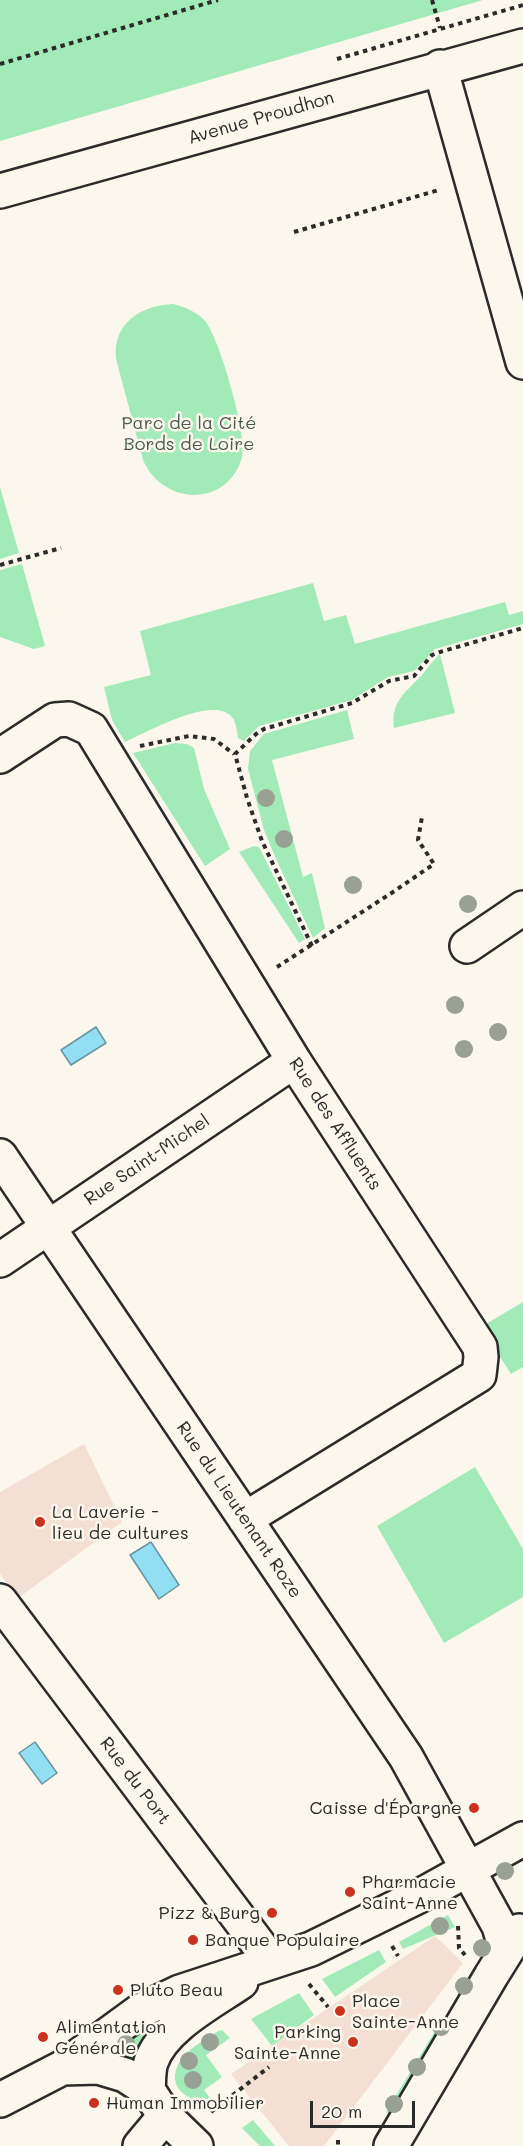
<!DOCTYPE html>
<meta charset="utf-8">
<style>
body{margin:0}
#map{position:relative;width:523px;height:2146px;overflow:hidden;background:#fbf7ec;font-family:Mali,sans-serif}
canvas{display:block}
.scale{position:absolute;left:310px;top:2101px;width:105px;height:27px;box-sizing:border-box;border:3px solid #2b2b2b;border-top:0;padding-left:8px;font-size:18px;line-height:21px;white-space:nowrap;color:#2b2b2b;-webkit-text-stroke:4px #fbf7ec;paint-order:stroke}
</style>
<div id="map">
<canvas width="523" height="2146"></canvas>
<div class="scale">20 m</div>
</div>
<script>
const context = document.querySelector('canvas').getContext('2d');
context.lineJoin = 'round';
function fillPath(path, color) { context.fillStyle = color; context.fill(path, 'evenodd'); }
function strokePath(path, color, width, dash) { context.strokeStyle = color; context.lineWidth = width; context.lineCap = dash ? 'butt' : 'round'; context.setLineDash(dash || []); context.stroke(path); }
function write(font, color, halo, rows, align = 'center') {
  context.font = font + ' Mali,sans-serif'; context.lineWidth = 5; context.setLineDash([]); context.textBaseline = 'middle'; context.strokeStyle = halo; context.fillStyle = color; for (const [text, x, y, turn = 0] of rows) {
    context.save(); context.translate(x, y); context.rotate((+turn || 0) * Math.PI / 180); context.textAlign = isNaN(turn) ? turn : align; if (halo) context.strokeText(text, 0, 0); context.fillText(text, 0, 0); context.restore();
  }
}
fillPath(new Path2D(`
 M84,1444L122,1522L18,1598L0,1574V1492Z
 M435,1936L463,1963L324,2146H289L231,2074Z`), '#f3dfd3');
fillPath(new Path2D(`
 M0,0H483L0,141Z
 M173,304C185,307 197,312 205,321C219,337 248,436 242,457C228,508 163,506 143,460L116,359C112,324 141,305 173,304Z
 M0,487L19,553L0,559Z
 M22,564L45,646L34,649L0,637V570Z
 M313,583L324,621L346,615L355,644L505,602L509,615L523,611V624L435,649L414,671L388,677L352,700L259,726L244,741L238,738C237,731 236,721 231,716C211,696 147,732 125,742L112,720L104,687L151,675L140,631Z
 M440,654L455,713L394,728C391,701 404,694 421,676C428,668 432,661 440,654Z
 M347,710L354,739L272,760L303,877L312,873L325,928L313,938L276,859L264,830L248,769L250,751L264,734Z
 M175,743L187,744L194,748L204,789L230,849L205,866L133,753Z
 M254,846L259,847L305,939L299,943L239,852Z
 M523,1302V1367L511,1374L481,1327Z
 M475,1467L523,1549V1597L444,1643L377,1526Z
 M448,1915L455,1927L403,1949L399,1942Z
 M379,1950L386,1962L335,1997L322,1979Z
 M299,1993L314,2015L272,2046L251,2019Z
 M176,2003L136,2063L91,2058Z
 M440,2023L445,2027L392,2115L386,2112Z
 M222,2030L230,2038L206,2055L222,2077L204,2090L213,2102C185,2103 162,2084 183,2057C192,2046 207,2039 218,2031Z
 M253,2120L275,2146H260L242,2128Z`), '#a2eab7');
const water = new Path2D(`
 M96,1027L106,1043L71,1065L61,1050Z
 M151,1542L179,1585L159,1599L130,1555Z
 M35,1742L57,1773L42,1784L19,1753Z`);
fillPath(water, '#92def2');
strokePath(water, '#6996a2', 1.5);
const minor = new Path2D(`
 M0,756L55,720L69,719L91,729L294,1061L480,1347L481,1357L479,1375L245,1519
 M467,946L523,908
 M0,1156L406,1757L499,1926L506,1950
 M0,1260L294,1061
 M0,1601L271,1961
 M62,2068L98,2067L125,2075L148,2090L165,2116L196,2146
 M148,2090C149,2081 148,2071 151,2062C163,2027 212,2002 241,1982
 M0,2100L62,2068L140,2011L180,1992L311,1949L429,1891L523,1839
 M140,2146L165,2116
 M391,2146L491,1976L519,1931`);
const major = new Path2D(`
 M440,67L523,362
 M0,191L523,46`);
strokePath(minor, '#2b2b2b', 38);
strokePath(major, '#2b2b2b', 38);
strokePath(new Path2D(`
 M432,0L440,28
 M337,59L523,5
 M0,64L218,0
 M294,232L439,190
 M0,565L61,548
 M140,746L189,736L214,739L234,754
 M312,946L262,841L247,798L235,754L256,734L264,729L352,703L389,681L414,676L432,655L440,652L523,628
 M277,967L393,892L434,864L418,840L422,817
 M458,1926L459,1948L465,1955
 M392,1946L398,1956
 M309,1984L328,2007
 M211,2112L269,2067
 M338,2140V2146`), '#2b2b2b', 4, [4.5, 4.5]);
strokePath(minor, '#fbf7ec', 33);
strokePath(major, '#fbf7ec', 33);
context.fillStyle = '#99a195';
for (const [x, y] of [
 [266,798],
 [284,839],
 [353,885],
 [468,904],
 [455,1005],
 [498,1032],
 [464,1049],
 [505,1871],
 [440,1926],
 [482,1948],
 [464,1986],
 [441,2027],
 [210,2042],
 [126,2044],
 [189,2061],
 [417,2067],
 [193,2080],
 [394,2104]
]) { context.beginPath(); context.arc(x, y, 9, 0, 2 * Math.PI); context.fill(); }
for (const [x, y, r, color] of [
 [40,1522,6,"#c8321e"],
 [474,1808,6,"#c8321e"],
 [350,1892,6,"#c8321e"],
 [272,1913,6,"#c8321e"],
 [193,1940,6,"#c8321e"],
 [118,1990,6,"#c8321e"],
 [340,2011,6,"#c8321e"],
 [43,2037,6,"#c8321e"],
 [353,2042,6,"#c8321e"],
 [94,2103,6,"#c8321e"]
]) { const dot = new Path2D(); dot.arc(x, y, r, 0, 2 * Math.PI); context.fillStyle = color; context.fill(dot); strokePath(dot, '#fbf7ec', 2); }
write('18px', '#2b2b2b', '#fbf7ec', [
 ["Avenue Proudhon",261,118,-16],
 ["Rue des Affluents",335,1124,57],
 ["Rue Saint-Michel",147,1160,-34],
 ["Rue du Lieutenant Roze",239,1510,56],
 ["Rue du Port",135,1781,53]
]);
write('18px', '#495b4e', '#fbf7ec', [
 ["Parc de la Cité",189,423],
 ["Bords de Loire",189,444]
]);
write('18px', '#2b2b2b', '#fbf7ec', [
 ["La Laverie -",52,1512],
 ["lieu de cultures",52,1533],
 ["Caisse d'Épargne",462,1808,"right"],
 ["Pharmacie",362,1882],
 ["Saint-Anne",362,1903],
 ["Pizz & Burg",260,1913,"right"],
 ["Banque Populaire",205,1940],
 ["Pluto Beau",130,1990],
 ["Place",352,2001],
 ["Sainte-Anne",352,2022],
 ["Alimentation",55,2027],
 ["Générale",55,2048],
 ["Parking",341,2032,"right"],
 ["Sainte-Anne",341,2053,"right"],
 ["Human Immobilier",106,2103]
], 'left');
</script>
